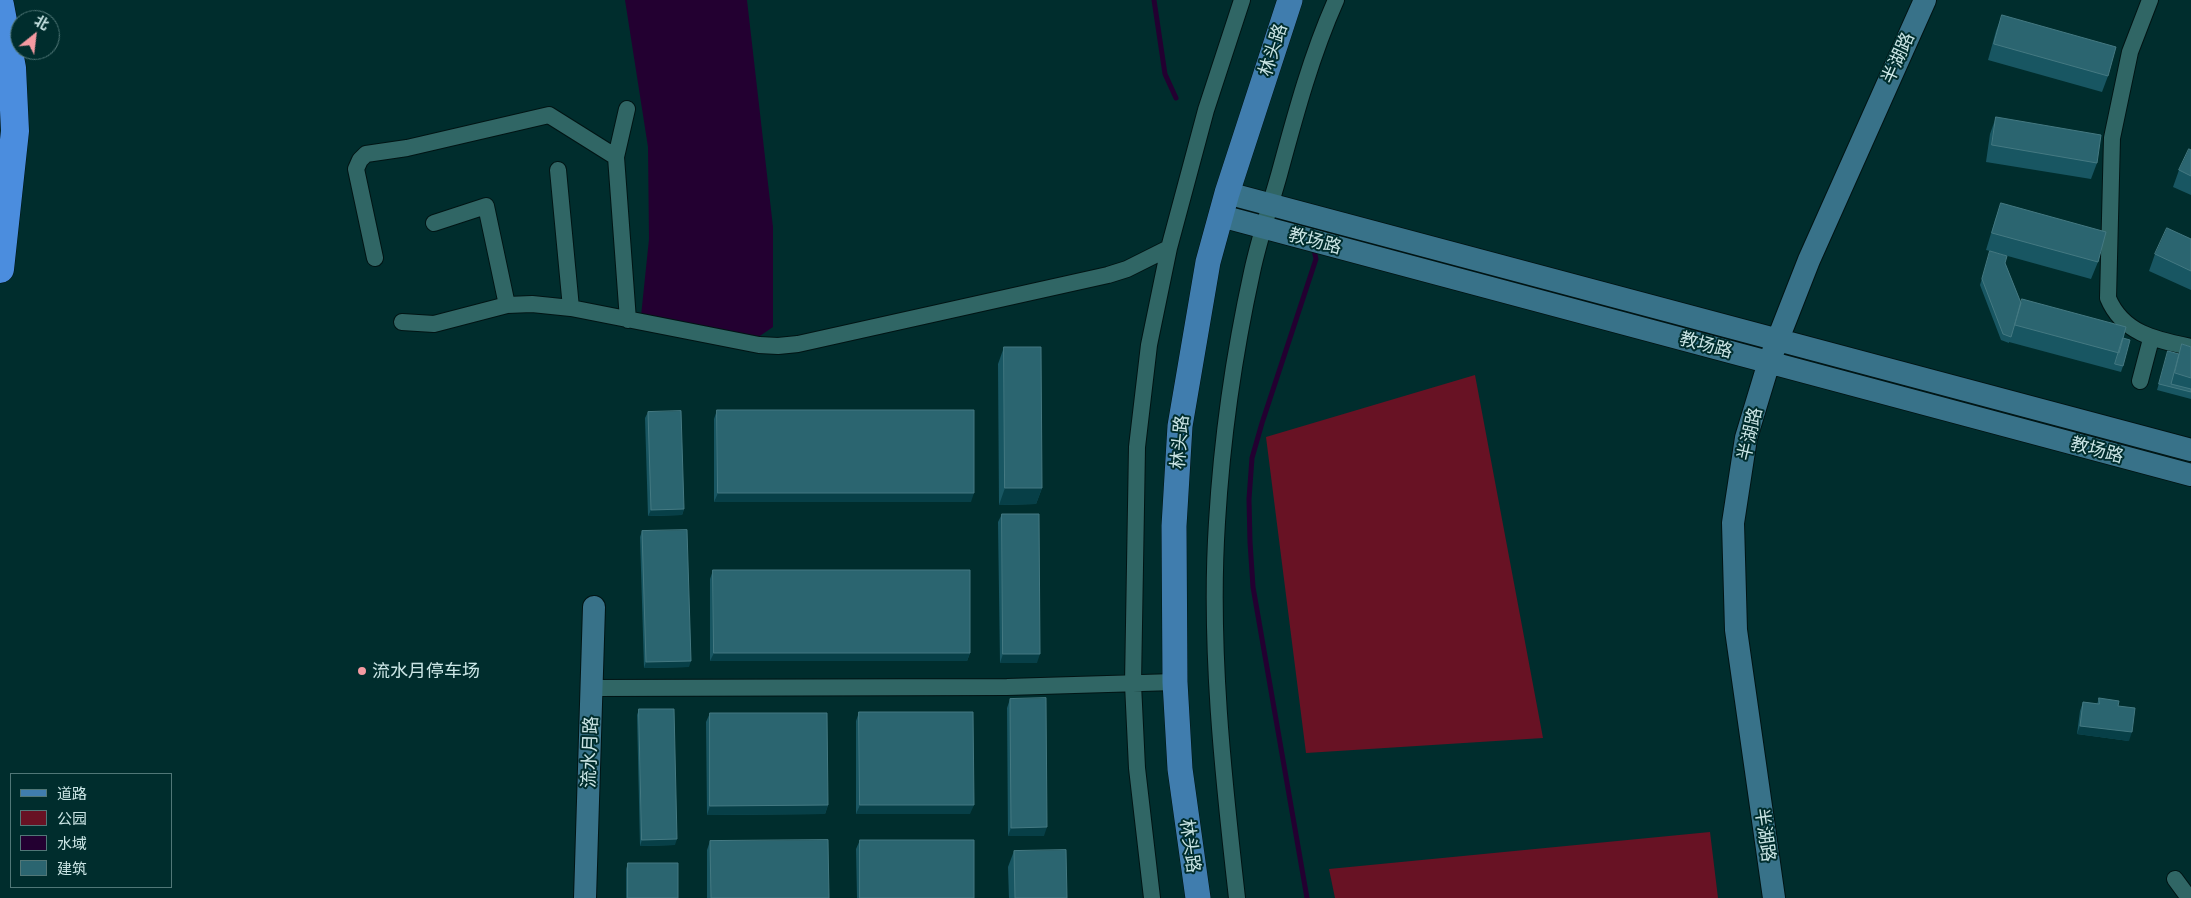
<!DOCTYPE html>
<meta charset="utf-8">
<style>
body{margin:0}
#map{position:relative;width:2191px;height:898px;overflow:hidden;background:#002d2d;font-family:Lato,"Noto Sans SC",sans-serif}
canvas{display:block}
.legend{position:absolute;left:10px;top:773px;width:162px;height:115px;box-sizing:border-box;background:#002d2d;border:1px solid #517777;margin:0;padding:6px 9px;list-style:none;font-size:15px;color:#cae5e5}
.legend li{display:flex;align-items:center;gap:10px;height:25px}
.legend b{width:25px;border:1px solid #517777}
.north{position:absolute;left:10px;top:10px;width:50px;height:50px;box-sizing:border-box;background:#002d2d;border:1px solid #517777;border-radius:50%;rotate:29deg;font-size:14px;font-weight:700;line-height:20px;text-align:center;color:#cae5e5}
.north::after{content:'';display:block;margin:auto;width:18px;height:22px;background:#f49aa1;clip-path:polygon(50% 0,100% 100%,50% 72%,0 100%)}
</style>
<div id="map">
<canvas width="2191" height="898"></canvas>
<ul class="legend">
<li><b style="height:6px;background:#407dae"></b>道路</li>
<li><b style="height:14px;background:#681224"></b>公园</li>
<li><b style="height:14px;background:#230031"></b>水域</li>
<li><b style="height:14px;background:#2b6570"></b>建筑</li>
</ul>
<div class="north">北</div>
</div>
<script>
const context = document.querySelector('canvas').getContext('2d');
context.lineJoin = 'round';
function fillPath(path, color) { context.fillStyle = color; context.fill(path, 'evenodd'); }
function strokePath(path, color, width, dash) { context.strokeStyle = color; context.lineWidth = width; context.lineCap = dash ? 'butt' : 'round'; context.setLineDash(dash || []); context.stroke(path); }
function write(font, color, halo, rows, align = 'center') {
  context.font = font + ' Lato,"Noto Sans SC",sans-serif'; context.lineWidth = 4; context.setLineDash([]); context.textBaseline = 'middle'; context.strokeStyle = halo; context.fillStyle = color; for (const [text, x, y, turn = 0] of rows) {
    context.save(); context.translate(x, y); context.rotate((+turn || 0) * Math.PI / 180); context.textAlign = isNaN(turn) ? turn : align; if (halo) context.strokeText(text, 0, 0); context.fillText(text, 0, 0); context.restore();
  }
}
fillPath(new Path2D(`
 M1475,375L1543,738L1306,753L1266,437Z
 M1710,832L1718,898H1335L1329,869Z`), '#681224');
fillPath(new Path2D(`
 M625,0H747L773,227V327L754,340L641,316L649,239L648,147Z`), '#230031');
strokePath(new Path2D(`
 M1154,0L1165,74L1176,98
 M1307,898L1253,587L1250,542L1249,499L1252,458L1262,423L1316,259L1314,250`), '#230031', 5);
const street = new Path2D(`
 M2150,0L2130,52L2112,138L2108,298C2123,334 2157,340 2191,347
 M616,157L627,109
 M558,170L571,308
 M434,223L486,206L507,305
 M375,258L356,169L360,160L366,154L407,148L549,115L616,157L628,320
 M402,322L434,324L507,305L532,304L571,308L759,345L778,346L798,344L1108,275L1127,269L1169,248
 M2140,381L2151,339
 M592,688L1007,687L1175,682
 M2175,879L2189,898
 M1152,898L1137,768L1133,684L1137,447L1149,345L1169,248L1206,110L1242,0
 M1237,898C1223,775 1209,646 1217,522C1222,438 1234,354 1252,272C1259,239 1270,207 1279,175C1295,116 1311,56 1336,0`);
const secondary = new Path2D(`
 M1227,193L2191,450
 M1221,216L2191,475
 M585,898L594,607
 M1774,898L1736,630L1733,523L1746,438L1769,362L1809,260L1925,0`);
const primary = new Path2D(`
 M1198,898L1180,769L1175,682L1174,526L1180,426L1208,262L1227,193L1290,0`);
const highway = new Path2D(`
 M0,5L12,68L15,131L0,269`);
strokePath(street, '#001414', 18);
strokePath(secondary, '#001414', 24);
strokePath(primary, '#001414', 26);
strokePath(highway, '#001414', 29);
strokePath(street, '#306665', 16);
strokePath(secondary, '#387289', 22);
strokePath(primary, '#407dae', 25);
strokePath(highway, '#4b8dde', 28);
fillPath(new Path2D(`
 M2002,15L2108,76L2102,92L1988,60L1996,31Z
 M1996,117L2097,163L2091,179L1986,162L1990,134Z
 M2191,150V195L2173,187L2179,170Z
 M2001,203L2098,262L2091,279L1986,250L1995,220Z
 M2191,239V290L2149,271L2155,254Z
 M1990,251L2005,263L2021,303L2123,338V366L2121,372L2009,342V343L2001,340L1980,285Z
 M2182,344L2191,347V399L2157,390L2168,351L2179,355Z
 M1004,347L1042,488L1036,504L999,505L998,364Z
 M717,410L971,502H714V419Z
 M648,412L684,509L682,515L648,516L645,418Z
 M1002,514L1037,663H1000L998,522Z
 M642,531L689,667L644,668L640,537Z
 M713,570L970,653L967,661H710V579Z
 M2099,698L2118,706L2129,741L2077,734L2080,711L2083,702L2097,704Z
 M1010,699L1044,836H1008L1007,708Z
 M639,709L675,845L640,846L637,715Z
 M859,712L970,814H856V721Z
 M710,713L828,805L825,814L707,815L706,722Z
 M860,840L974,898H857L856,849Z
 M710,841L829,898H707V850Z
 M1014,851L1067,898H1009L1008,867Z
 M628,863L678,898H626V869Z`), '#185662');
fillPath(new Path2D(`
 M1005,488H1042L1036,504L999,505Z
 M718,493H974L971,502H714Z
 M684,509L682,515L648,516L651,510Z
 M714,653H970L967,661H710Z
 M1003,654H1040L1037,663H1000Z
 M691,661L689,667L644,668L646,662Z
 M2080,726L2132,732L2129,741L2077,734Z
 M828,805L825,814L707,815L710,806Z
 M860,805H974L970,814H856Z
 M1047,827L1044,836H1008L1011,828Z
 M677,839L675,845L640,846L642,840Z`), '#073f47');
const building = new Path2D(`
 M2002,15L2116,47L2108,76L1994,44Z
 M1996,117L2101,135L2097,163L1992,145Z
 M2189,149L2191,150V176L2179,170Z
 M2001,203L2106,232L2098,262L1992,233Z
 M2167,228L2191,239V271L2155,254Z
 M1990,251L2007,256L2005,263L2021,303L2011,337L2003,334L1982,279Z
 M2022,299L2126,327L2119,353L2015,325Z
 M2123,338L2130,340L2123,366L2115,364Z
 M2182,344L2191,347V378L2175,373Z
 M1004,347H1041L1042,488H1005Z
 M2168,351L2179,354L2171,384L2191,389V392L2159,384Z
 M717,410H974V493H718Z
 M681,411L684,509L651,510L648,412Z
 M1002,514H1039L1040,654H1003Z
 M687,530L691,661L646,662L642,531Z
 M713,570H970V653H714Z
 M1046,698L1047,827L1011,828L1010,699Z
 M2099,698L2119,701L2118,706L2135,708L2132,732L2080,726L2083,702L2099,704Z
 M639,709H674L677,839L642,840Z
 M859,712H973L974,805H860Z
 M710,713H827L828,805L710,806Z
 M828,840L829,898H711L710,841Z
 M860,840H974V898H860Z
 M1066,850L1067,898H1015L1014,851Z
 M628,863H678V898H628Z`);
fillPath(building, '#2b6570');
strokePath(building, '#447982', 1);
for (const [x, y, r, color] of [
 [362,671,5,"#f49aa1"]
]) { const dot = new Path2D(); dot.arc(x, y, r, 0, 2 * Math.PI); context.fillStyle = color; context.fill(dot); strokePath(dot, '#002d2d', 2); }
write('18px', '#cae5e5', '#002d2d', [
 ["林头路",1273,50,-72],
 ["半湖路",1898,58,-66],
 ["教场路",1315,241,15],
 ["教场路",1706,345,15],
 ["半湖路",1750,434,-77],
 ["林头路",1180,442,-85],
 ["教场路",2097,450,15],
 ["流水月路",590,752,-88],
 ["半湖路",1765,835,82],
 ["林头路",1190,846,82]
]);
write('18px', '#cae5e5', '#002d2d', [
 ["流水月停车场",372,671]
], 'left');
</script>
